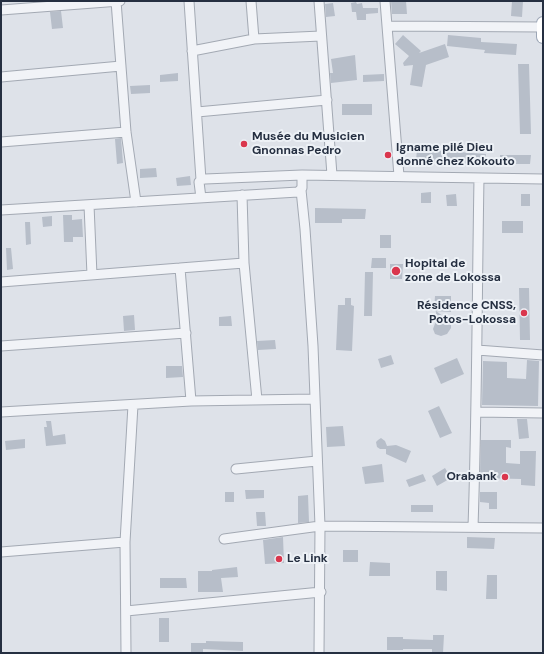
<!DOCTYPE html>
<meta charset="utf-8">
<style>
body{margin:0}
#map{position:relative;width:544px;height:654px;overflow:hidden;background:#dee2e9;font-family:"DM Sans",sans-serif}
canvas{display:block}
.frame{position:absolute;inset:0;border:2px solid #252f41;pointer-events:none}
</style>
<div id="map">
<canvas width="544" height="654"></canvas>
<div class="frame"></div>
</div>
<script>
const context = document.querySelector('canvas').getContext('2d');
context.lineJoin = 'round';
function fillPath(path, color) { context.fillStyle = color; context.fill(path, 'evenodd'); }
function strokePath(path, color, width, dash) { context.strokeStyle = color; context.lineWidth = width; context.lineCap = dash ? 'butt' : 'round'; context.setLineDash(dash || []); context.stroke(path); }
function write(font, color, halo, rows, align = 'center') {
  context.font = font + ' "DM Sans",sans-serif'; context.lineWidth = 4; context.setLineDash([]); context.textBaseline = 'middle'; context.strokeStyle = halo; context.fillStyle = color; for (const [text, x, y, turn = 0] of rows) {
    context.save(); context.translate(x, y); context.rotate((+turn || 0) * Math.PI / 180); context.textAlign = isNaN(turn) ? turn : align; if (halo) context.strokeText(text, 0, 0); context.fillText(text, 0, 0); context.restore();
  }
}
fillPath(new Path2D(`
 M391,1H406L407,14H392Z
 M512,1H523L522,17L511,16Z
 M356,2L357,4L362,3L363,8H378V13L366,14V20H357L356,12H352L351,3Z
 M333,3L335,16L326,17L325,4Z
 M61,11L63,28L52,29L50,12Z
 M403,35L421,51L419,53L445,44L449,57L426,65L422,87L410,85L413,65L404,66L403,63L409,56L395,44Z
 M448,35L481,38V42L517,44L516,55L484,53L485,50L447,46Z
 M355,55L357,80L331,83L330,73H333L331,59Z
 M518,64H529L531,134H520Z
 M178,73V81L160,82V75Z
 M384,74V81L363,82V75Z
 M150,85V93L131,94L130,86Z
 M342,104H372V115H342Z
 M121,138L123,163L117,164L115,139Z
 M417,149L486,154L485,165L416,161Z
 M500,155H531L530,164H500Z
 M156,168L157,177L140,178V169Z
 M190,176L191,185L177,186L176,178Z
 M431,192V203H421V193Z
 M456,194L457,206H447L446,195Z
 M521,194H530V206H521Z
 M315,208L366,209L365,219H342V223H315Z
 M63,215H72V220L82,219L83,237H73V242H64Z
 M52,216V226L43,227L42,217Z
 M502,221H523V233H502Z
 M25,222H30L31,244L26,245Z
 M380,235H391V248H380Z
 M6,248H11L13,269L7,270Z
 M372,258H386V268H371Z
 M390,264H403L402,279H390Z
 M365,272H373L372,316H364Z
 M519,288H529L530,340H520Z
 M435,296H451V312L434,311Z
 M345,298H351V305L354,306L352,351L336,350L338,305H345Z
 M436,311L451,322V328L447,334L441,336L435,334L433,329L436,321Z
 M134,315L135,330L124,331L123,316Z
 M231,316L232,326H219V317Z
 M275,340L276,349L258,350L257,341Z
 M391,355L394,364L381,368L378,359Z
 M457,358L464,374L441,384L434,368Z
 M527,360L539,361L538,406L482,405L483,361L507,362V378L526,379Z
 M166,366H182L183,377L166,378Z
 M439,406L452,433L440,438L428,411Z
 M517,419H527L529,438L519,439Z
 M46,421H51L53,436L65,434L66,444L46,446L44,427H47Z
 M343,426L345,446L327,447L326,427Z
 M381,438L385,441L387,446L396,445L411,451L406,463L386,454V449H380L377,447L376,442L378,440Z
 M25,439V448L6,450L5,441Z
 M481,440H511V448L506,447V463L520,464V451H536L535,486L521,485V479L480,478Z
 M382,464L384,482L365,484L362,467Z
 M445,468L451,478L437,486L432,476Z
 M423,474L426,481L409,487L406,480Z
 M245,490H264V498L246,499Z
 M225,492H234V502H225Z
 M480,492H497V509H489V503L480,502Z
 M308,495L309,522L298,523V496Z
 M411,505H433V512H411Z
 M256,512H265L266,526H257Z
 M283,537L284,563L265,564L263,540Z
 M467,537L495,538L494,549L467,548Z
 M343,550H358V562H343Z
 M370,562L390,563V576H369Z
 M237,567L238,577L221,578L223,592H198V571H212V570Z
 M436,571H447V591L436,590Z
 M487,575H497V599H486Z
 M160,578H186L187,588H160Z
 M159,618H169V642H159Z
 M433,635H444L443,653H432V649H403V650H387V637H403V639L433,640Z
 M206,641L243,642V651L203,649V653H191V643H206Z`), '#b7bec9');
const minor = new Path2D(`
 M116,1L126,132L136,202
 M189,1L201,180
 M251,1L254,39
 M319,1L332,175
 M385,1L399,176
 M1,10L120,1
 M387,26L543,27
 M192,51L254,39L321,36
 M1,77L121,66
 M197,112L327,100
 M1,142L126,132
 M301,190L305,229L313,346L320,526L319,653
 M242,195L244,263L257,400
 M201,198L199,182L201,180L205,179L302,175L543,179
 M89,205L92,275
 M1,210L298,192L302,188V175
 M180,268L191,401
 M1,282L244,263
 M1,346L186,333
 M477,350L543,355
 M1,412L191,401L314,399
 M477,412L543,413
 M236,469L317,461
 M473,527C477,411 477,294 479,178
 M224,539L320,526L543,528
 M1,552L125,542
 M126,611L321,592
 M126,653L125,542L133,405`);
const major = new Path2D(`
 M543,23V37`);
strokePath(minor, '#a3a9b3', 11);
strokePath(major, '#9ca6b6', 14);
strokePath(minor, '#f1f3f7', 9);
strokePath(major, '#fff', 12);
for (const [x, y, r, color] of [
 [244,144,4,"#da364d"],
 [388,155,4,"#da364d"],
 [396,271,5,"#da364d"],
 [524,313,4,"#da364d"],
 [505,477,4,"#da364d"],
 [279,559,4,"#da364d"]
]) { const dot = new Path2D(); dot.arc(x, y, r, 0, 2 * Math.PI); context.fillStyle = color; context.fill(dot); strokePath(dot, '#edf1f6', 1.5); }
write('bold 12px', '#252f41', '#edf1f6', [
 ["Musée du Musicien",252,137],
 ["Gnonnas Pedro",252,151],
 ["Igname pilé Dieu",396,148],
 ["donné chez Kokouto",396,162],
 ["Hopital de",405,264],
 ["zone de Lokossa",405,278],
 ["Résidence CNSS,",516,306,"right"],
 ["Potos-Lokossa",516,320,"right"],
 ["Orabank",497,477,"right"],
 ["Le Link",287,559]
], 'left');
</script>
